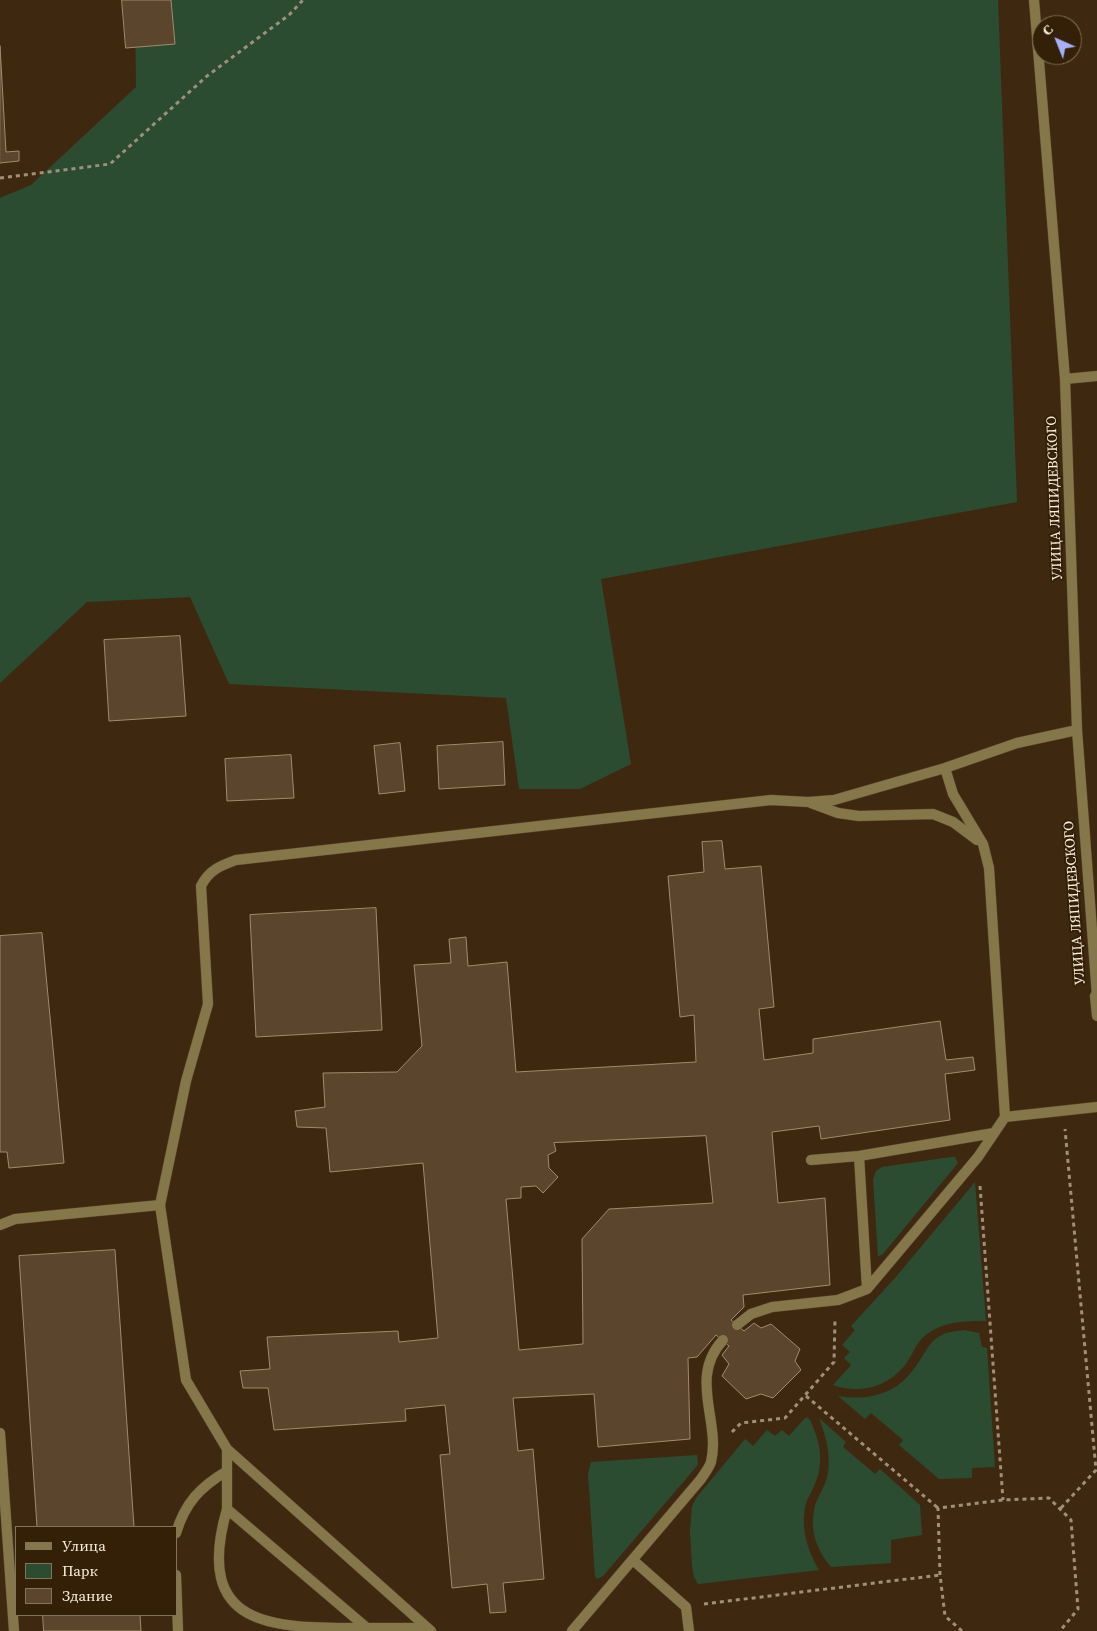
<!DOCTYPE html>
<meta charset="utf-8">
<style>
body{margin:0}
#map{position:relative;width:1097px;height:1631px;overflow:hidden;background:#3e2910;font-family:"Source Serif 4",serif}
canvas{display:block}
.legend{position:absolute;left:15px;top:1526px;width:162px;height:90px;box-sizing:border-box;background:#332006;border:1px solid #83725d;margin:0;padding:6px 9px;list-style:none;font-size:15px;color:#fceee0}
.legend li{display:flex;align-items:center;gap:10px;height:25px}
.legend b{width:25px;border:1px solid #83725d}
.north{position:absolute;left:1032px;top:15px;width:50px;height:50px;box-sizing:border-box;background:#332006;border:1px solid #83725d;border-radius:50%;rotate:316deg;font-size:14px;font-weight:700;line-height:20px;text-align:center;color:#fceee0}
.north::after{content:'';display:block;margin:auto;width:18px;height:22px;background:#a7b0fc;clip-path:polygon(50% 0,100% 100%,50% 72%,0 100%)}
</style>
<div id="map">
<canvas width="1097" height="1631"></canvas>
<ul class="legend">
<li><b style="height:6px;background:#85774a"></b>Улица</li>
<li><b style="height:14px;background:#2c4c32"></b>Парк</li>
<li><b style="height:14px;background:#5b452c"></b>Здание</li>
</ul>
<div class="north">С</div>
</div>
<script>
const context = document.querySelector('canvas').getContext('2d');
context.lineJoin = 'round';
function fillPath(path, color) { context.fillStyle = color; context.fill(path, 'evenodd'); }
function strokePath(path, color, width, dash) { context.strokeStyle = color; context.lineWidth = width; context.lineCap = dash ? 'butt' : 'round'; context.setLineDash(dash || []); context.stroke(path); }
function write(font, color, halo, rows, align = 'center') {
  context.font = font + ' "Source Serif 4",serif'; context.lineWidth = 4; context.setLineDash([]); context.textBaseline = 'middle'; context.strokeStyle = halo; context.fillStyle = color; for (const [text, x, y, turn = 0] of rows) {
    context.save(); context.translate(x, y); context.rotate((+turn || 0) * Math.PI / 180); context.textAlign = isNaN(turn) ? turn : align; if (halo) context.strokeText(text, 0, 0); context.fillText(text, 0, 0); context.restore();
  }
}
fillPath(new Path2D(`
 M135,0H998L1017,502L601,579L631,764L580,789H519L506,698L229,684L190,597L87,602L0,683V198L31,185L136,87Z
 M951,1157H955L958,1163L882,1255L878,1256L873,1179L876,1171L882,1167Z
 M975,1182L986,1321C965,1321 945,1321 927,1334C917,1341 914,1352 907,1362C891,1386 861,1395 833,1385L851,1365L844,1358L850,1352L842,1345L855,1330L851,1326L895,1278Z
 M964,1330L979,1333L982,1347L987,1348L995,1467L972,1468V1478L939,1479L899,1445L903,1440L871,1413L865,1419L838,1396C866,1401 895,1395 913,1370C931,1347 928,1333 964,1330Z
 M806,1417L810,1420C820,1441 825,1463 814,1486C812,1492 808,1497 806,1503C800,1526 807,1550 819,1570L698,1584L694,1577L692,1566L690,1531L692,1507L696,1498L745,1439L753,1446L767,1430L775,1436L782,1430L789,1436Z
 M819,1418L846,1442L843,1447L875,1474L880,1469L920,1505L922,1535L891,1540V1563L831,1567C816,1549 809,1529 815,1506C818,1496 824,1488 827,1478C832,1458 826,1435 819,1418Z
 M697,1455L698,1464L696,1467L603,1576L597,1579L595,1576L588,1474L591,1462Z`), '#2c4c32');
const building = new Path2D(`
 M122,0H171L175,44L126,48Z
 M0,46L6,152L19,151V161L0,163Z
 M180,636L186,716L109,721L104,640Z
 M503,742L505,785L439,789L437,746Z
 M400,743L405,791L379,794L374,746Z
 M291,755L294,798L227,801L225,759Z
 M722,841L725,869L761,866L774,1007L759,1009L764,1060L813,1053V1039L940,1021L946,1060L973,1057L975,1070L945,1074L950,1120L821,1139L819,1126L772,1132L778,1203L825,1198L830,1285L743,1295L744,1307L731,1320L744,1331L754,1323L761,1328L771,1324L800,1349L795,1361L801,1370L773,1398L761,1394L746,1399L722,1376L729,1364L722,1355L729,1346L716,1335L697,1357L688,1358L690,1439L598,1447L594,1394L513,1398L518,1451L533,1449L544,1579L503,1583L506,1612L490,1613L487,1584L452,1588L440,1455L450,1454L445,1405L405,1409L406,1421L274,1430L268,1388H243L240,1371L270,1369L267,1337L398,1331L399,1342L438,1338L423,1163L330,1172L326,1128L297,1127L295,1111L325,1107L323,1073L397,1072L422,1046L414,965L451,963L449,939L466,937L468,966L507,962L516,1072L696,1062L694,1015L680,1017L668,876L704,872L702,842ZM706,1136L713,1203L609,1209L582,1239L583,1344L519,1350L506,1199L521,1198V1187L536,1186L543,1193L558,1177L549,1168L548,1155L556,1151L554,1143Z
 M376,908L382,1030L256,1037L250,915Z
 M42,933L64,1163L9,1168L7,1152H0V936Z
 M115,1250L134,1527H37L19,1256Z
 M43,1615H140L141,1631H44Z`);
fillPath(building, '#5b452c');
strokePath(building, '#a38a6f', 1);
const service = new Path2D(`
 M811,803L838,813L859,816L933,814L953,822L977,840
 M1095,996L1097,1016
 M1005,1117L1097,1107
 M859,1156L867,1289
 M811,1160L859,1156L994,1133
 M0,1225L15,1219L160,1205
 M737,1325L751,1314L772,1307L838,1300L867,1289L978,1157L1005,1117L989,868L983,844L953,794L945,768
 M0,1433L14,1631
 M227,1449V1509L367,1628H427
 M227,1509C192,1631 276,1628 367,1628
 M176,1533C185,1503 200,1487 227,1471
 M634,1561L686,1607L689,1631
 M176,1575L178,1631
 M431,1631L227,1449L186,1380L160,1205L186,1081L208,1004L201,886C209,870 220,866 236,860L771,800L808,802L834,800L945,768L1017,743L1077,730
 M572,1631L701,1479C705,1473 709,1468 711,1462C721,1421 688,1378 723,1340`);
const minor = new Path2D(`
 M1034,0L1065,379L1077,730L1097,996
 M1065,379L1097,376`);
strokePath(service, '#59452d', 11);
strokePath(minor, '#59452d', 11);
strokePath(new Path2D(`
 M0,178L110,164L207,76L289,15L303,0
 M980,1186L1003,1500
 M806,1396L938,1508
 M732,1432L741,1423L785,1418L834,1362L835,1319
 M1061,1508L1096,1470L1065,1129
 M704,1604L940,1575
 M962,1631L945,1616L940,1575L938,1508L1003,1500L1049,1498L1071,1520L1078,1609L1060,1631`), '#a08f7b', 3, [4, 4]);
strokePath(service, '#85774a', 10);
strokePath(minor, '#85774a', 10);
write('14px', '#fceee0', '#332006', [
 ["УЛИЦА ЛЯПИДЕВСКОГО",1055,498,-92],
 ["УЛИЦА ЛЯПИДЕВСКОГО",1075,903,-94]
]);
</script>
